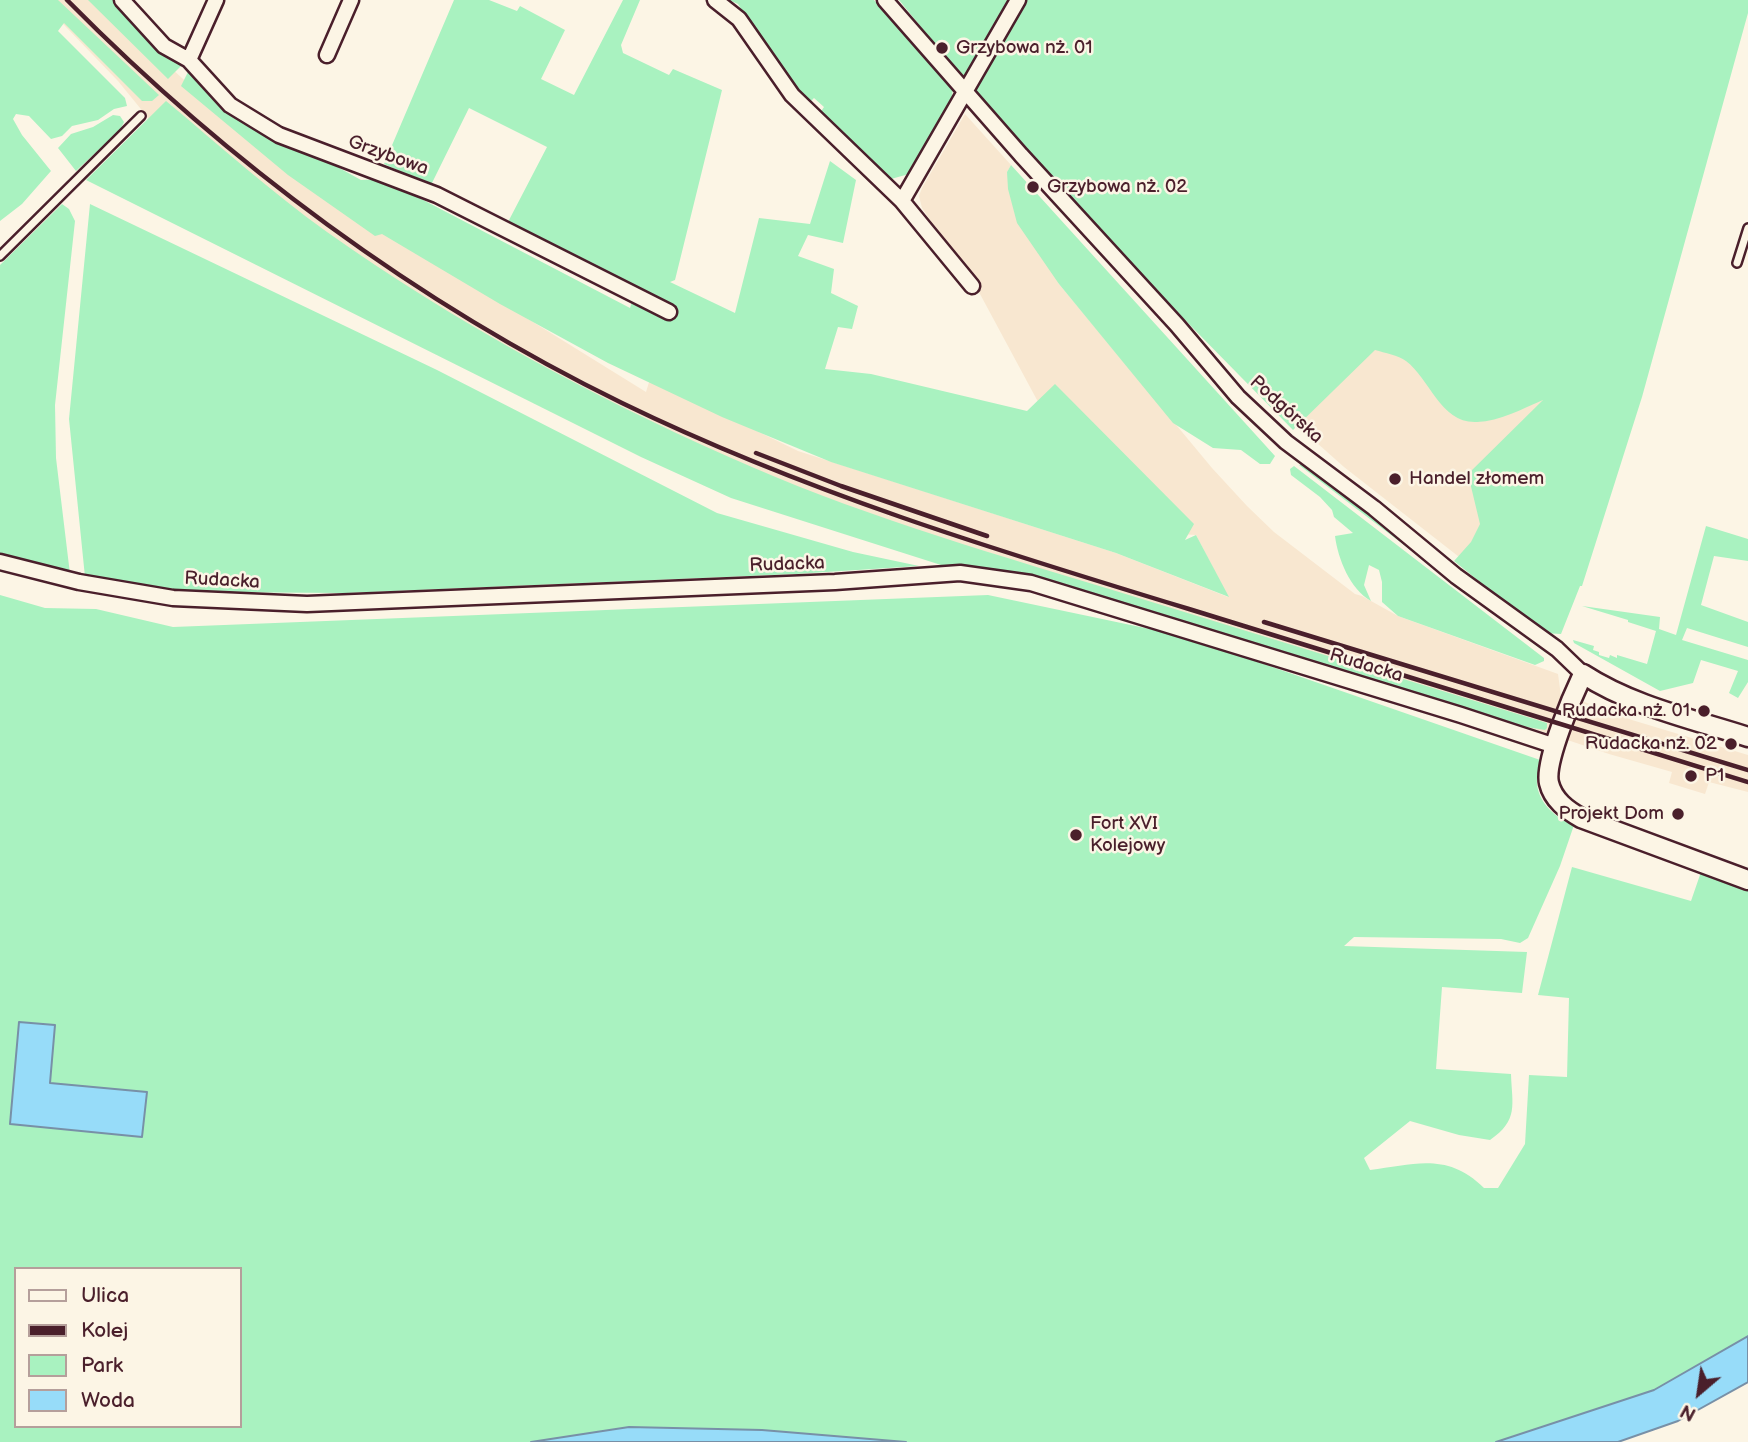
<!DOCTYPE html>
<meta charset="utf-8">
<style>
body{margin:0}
#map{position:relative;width:1748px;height:1442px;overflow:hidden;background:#fcf5e5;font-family:"Balsamiq Sans",sans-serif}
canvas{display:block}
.legend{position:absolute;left:14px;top:1267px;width:228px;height:161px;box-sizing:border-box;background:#fcf5e5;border:2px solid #b59f9b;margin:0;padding:9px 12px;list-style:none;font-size:21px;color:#4a1f2b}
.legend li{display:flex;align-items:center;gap:14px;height:35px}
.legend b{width:35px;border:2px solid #b59f9b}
.north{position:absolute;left:1664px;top:1358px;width:70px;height:70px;-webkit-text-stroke:5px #fcf5e5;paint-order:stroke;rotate:209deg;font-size:19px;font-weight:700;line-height:28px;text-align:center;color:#4a1f2b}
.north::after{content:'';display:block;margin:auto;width:24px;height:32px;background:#4a1f2b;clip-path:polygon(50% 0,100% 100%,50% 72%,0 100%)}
</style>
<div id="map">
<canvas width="1748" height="1442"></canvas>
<ul class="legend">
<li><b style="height:9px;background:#fcf5e5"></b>Ulica</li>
<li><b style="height:9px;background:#4a1f2b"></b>Kolej</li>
<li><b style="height:19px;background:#a9f2c0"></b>Park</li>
<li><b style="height:19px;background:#97dcf9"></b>Woda</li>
</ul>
<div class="north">N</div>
</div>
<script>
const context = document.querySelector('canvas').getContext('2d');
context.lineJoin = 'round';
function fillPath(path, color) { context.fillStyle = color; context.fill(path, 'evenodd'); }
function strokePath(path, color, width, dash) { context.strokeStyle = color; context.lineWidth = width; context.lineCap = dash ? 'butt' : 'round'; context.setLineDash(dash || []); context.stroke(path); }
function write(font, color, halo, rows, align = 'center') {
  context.font = font + ' "Balsamiq Sans",sans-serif'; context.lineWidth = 5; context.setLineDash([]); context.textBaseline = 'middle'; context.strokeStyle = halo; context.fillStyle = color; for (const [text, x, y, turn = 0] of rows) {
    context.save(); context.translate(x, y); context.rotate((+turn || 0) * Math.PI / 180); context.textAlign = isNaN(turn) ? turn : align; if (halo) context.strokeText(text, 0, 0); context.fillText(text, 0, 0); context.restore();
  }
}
fillPath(new Path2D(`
 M40,0H97L207,101L370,221L646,392L650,379L798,451L1116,553L1228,597L1196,535L1163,533L1044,413L980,294L922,208L919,196L922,188L965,114L1011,165L1007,172L1059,284L1212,468L1247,506L1274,532L1355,594L1362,596L1398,616L1558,674L1561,696L1579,700L1632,720L1748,755V792L1709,782L1705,794L1669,783L1672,772L1609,754L1443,698L808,501L495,348L149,119L118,81Z
 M1378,307L1563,393L1463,560L1344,467L1290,419Z`), '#f8e7d0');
fillPath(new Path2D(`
 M0,0H58L159,95L152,101H142L64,23L58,31L125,98L127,106L114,109L98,120L72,126L62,136L51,139L29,116L16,114L13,119L22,135L51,171L22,204L0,221Z
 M88,0H113L141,33L184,63L168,79Z
 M454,0H489L517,11L520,6L565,30L541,79L574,95L623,0H640L621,45L623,53L669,75L673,69L722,90L675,280L670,282L735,313L759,218L810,224L830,161L856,180L843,243L808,235L798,256L834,269L831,293L858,306L852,329L838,327L825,369L871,374L1027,411L1055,384L1194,524L1185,540L1196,535L1229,597L1116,553L831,462L722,417L608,363L500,304L382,234L375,236L288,175L181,86L189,70L205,90L220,102L361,180L383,179L630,308L636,289L508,222L547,147L469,108L431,185L384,164Z
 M729,0H874L952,87C957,109 922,154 909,174L891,179L851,145L820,113L824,107L814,98L808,104L766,49L738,4Z
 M899,0H1748V13L1642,397L1582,586H1580L1561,634L1543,633L1454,561L1471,542L1480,524L1468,474L1543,400C1522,409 1500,421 1477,422C1441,424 1430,379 1406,361C1398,355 1385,353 1375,350L1293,430L1184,319L986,107Z
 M166,101C219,145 271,192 327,232C453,321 589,395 729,457C851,512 978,549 1106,588C1253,633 1400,678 1547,723V728L1545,730L1521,726L1037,576L941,565L731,498L641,457L86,180Z
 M113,115L120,116L124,122L120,130L76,171L58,148L71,134L93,127Z
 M1011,165L1275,456L1270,464H1260L1241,450L1213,448L1173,423L1059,284L1017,223L1008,189L1007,172Z
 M62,204L69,209L75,221L55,405L56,458L70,574L0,557V265Z
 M90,204L437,370L717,513L853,552L919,566L796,574L347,593L195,592L85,577L69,419Z
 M1302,464L1541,646L1546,653L1299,465Z
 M1294,466L1544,658V661L1535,665L1398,616L1382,602V582L1379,570L1369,565L1364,585L1371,601C1350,589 1338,559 1335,536L1353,533L1334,517L1332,510L1320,497L1291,475L1290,469Z
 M1706,526L1748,539V561L1714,556L1701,605L1748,622V647L1687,628L1682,640L1748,660V682L1738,698L1729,693L1738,671L1701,660L1693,683L1660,691L1574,643L1573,640L1594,646L1593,650L1599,652V655L1609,658L1610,655L1617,658V655L1647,664L1656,631L1628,622V620L1582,606L1660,617L1659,629L1676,635Z
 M0,595L45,608L96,609L173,627L988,595L1183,636L1543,761C1541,768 1536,777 1537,784C1539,804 1557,819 1574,825L1560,866L1528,938L1520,943L1501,939L1354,937L1344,946L1527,952L1522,993L1442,987L1436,1069L1511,1074C1512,1105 1519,1120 1490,1140L1459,1135L1410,1121L1364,1158L1370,1170C1415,1164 1448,1152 1484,1188H1498L1525,1144L1529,1075L1567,1077L1569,998L1538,995L1572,867L1691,901L1701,872L1748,890V1336L1654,1390L1496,1442H906L762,1430L629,1427L531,1442H0ZM20,1022L55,1025L50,1083ZM16,1269H240V1426H16Z`), '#a9f2c0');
const water = new Path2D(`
 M19,1022L55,1025L50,1083L147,1092L142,1137L10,1124Z
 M1748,1336V1382L1678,1421L1618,1442H1496L1654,1390Z
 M629,1427L762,1430L906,1442H531Z`);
fillPath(water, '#97dcf9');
strokePath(water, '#7890a7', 2);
const service = new Path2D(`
 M0,256L141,116
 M1737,263L1748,228`);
const minor = new Path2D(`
 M122,0L164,46L189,60L230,105L279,135L437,195L669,312
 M715,0L739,19L792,95L902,201L972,286
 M885,0L1021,155L1177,325L1238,397L1286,442L1374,508L1456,576L1557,649L1583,674
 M327,55L351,0
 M189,60L216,0
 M902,201L1018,0
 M0,562L79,582L173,598L307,604L835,582L960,573L1031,583L1461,715L1555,746`);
const tertiary = new Path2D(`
 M1748,737C1692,719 1632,706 1583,674C1573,695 1544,762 1549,783C1553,800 1567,810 1581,818L1748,880`);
strokePath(service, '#4a1f2b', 12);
strokePath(minor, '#4a1f2b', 19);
strokePath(tertiary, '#4a1f2b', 23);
strokePath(service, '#fcf5e5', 7);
strokePath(minor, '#fcf5e5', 14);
strokePath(tertiary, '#fcf5e5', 18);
strokePath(new Path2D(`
 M67,0C227,162 417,303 622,403C805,492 995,550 1189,609C1375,667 1562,724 1748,782
 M756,453L841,486L987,536
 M1264,622L1748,770`), '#4a1f2b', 4.5);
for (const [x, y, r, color] of [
 [942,48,7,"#4a1f2b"],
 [1033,187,7,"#4a1f2b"],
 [1395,479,7,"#4a1f2b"],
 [1704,711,7,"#4a1f2b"],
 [1731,744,7,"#4a1f2b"],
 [1691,776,7,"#4a1f2b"],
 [1678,814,7,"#4a1f2b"],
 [1076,835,7,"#4a1f2b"]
]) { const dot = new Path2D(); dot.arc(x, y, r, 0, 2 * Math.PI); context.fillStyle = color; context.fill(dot); strokePath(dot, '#fcf5e5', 2.5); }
write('19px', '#4a1f2b', '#fcf5e5', [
 ["Grzybowa nż. 01",956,48],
 ["Grzybowa nż. 02",1047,187],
 ["Handel złomem",1409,479],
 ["Rudacka nż. 01",1690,711,"right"],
 ["Rudacka nż. 02",1717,744,"right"],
 ["P1",1705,776],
 ["Projekt Dom",1664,814,"right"],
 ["Fort XVI",1090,824],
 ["Kolejowy",1090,846]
], 'left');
write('19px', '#4a1f2b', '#fcf5e5', [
 ["Grzybowa",388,156,20],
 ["Podgórska",1286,410,42],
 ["Rudacka",787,565,-2],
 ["Rudacka",222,581,3],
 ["Rudacka",1366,666,17]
]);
</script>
